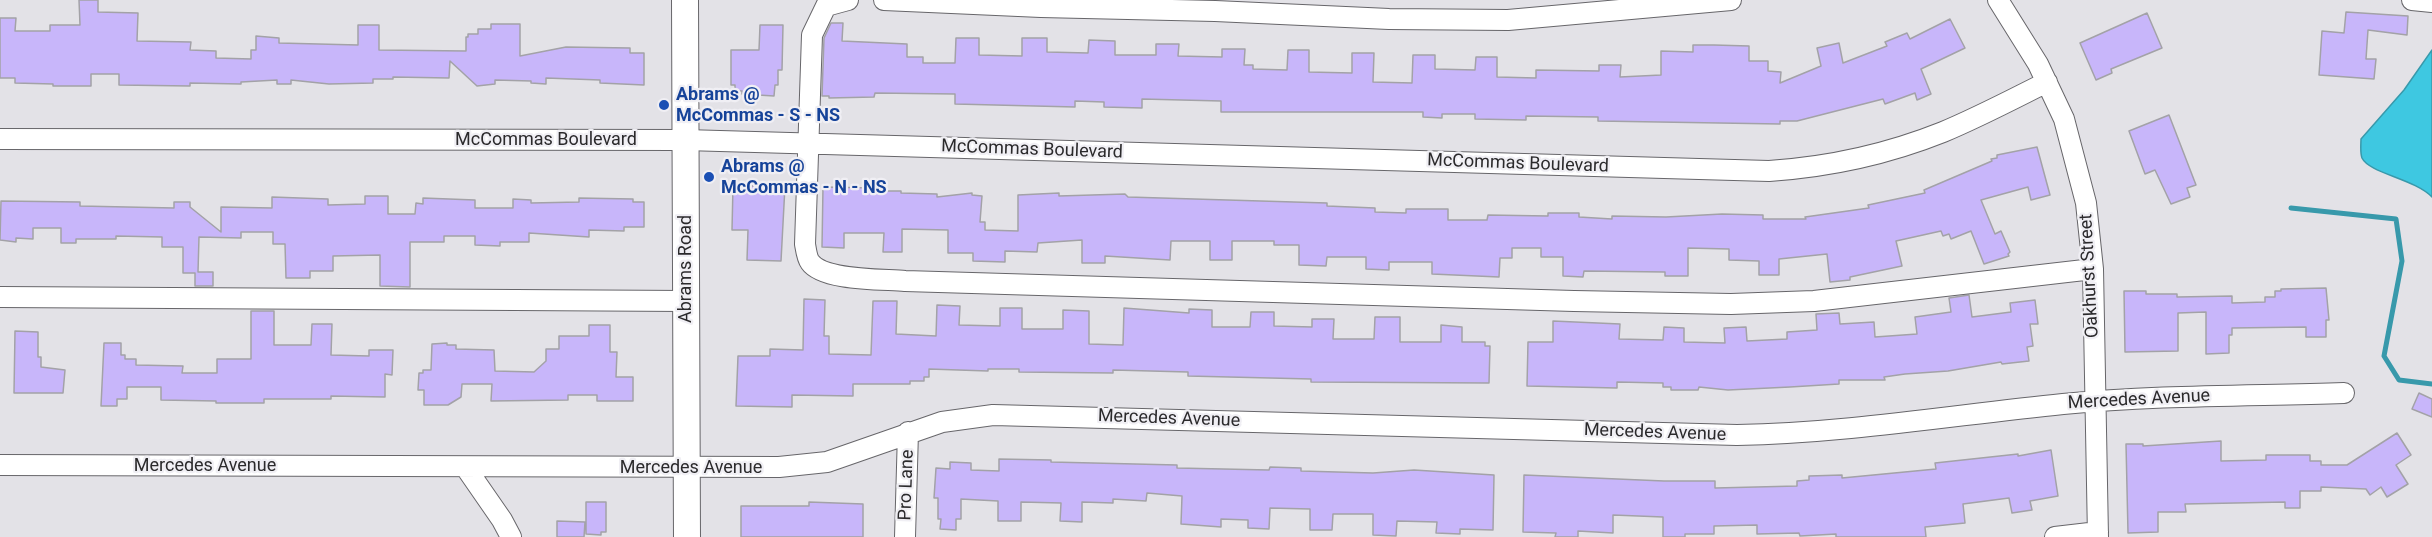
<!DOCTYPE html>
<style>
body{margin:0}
canvas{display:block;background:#e3e2e7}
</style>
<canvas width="2432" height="537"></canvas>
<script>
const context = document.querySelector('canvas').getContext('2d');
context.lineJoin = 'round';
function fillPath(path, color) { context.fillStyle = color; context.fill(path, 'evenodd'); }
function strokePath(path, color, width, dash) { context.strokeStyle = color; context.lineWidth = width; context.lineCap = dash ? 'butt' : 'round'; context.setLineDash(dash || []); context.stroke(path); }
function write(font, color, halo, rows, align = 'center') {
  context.font = font + ' Roboto,sans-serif'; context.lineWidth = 4.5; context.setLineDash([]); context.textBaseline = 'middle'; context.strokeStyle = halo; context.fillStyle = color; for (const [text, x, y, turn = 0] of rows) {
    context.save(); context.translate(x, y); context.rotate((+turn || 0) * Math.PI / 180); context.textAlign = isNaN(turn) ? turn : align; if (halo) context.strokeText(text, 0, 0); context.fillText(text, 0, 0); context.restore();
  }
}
const water = new Path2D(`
 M2432,50V197C2415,179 2369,173 2362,158C2360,153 2361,144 2361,139L2404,90Z`);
fillPath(water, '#3ec8e1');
strokePath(water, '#3899ab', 1.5);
strokePath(new Path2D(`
 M2291,208L2396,219L2402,261L2384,356L2399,380L2432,384`), '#3899ab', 5);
const building = new Path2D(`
 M79,0H98V12L138,13L137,41L191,42L190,50L216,51V58L251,59V50H256V36L279,38V43L358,45V25H379V50L466,51V37H468V34H478V29H491V24H520V56L566,47L630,48V53H644V85L600,83V80L546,78V84L531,83V81L495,80V84L477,86L450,61L449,78L393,77V79H373V83L329,84L291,80V84H277V80L241,82V84L190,83V86L119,85V74H91V86H53V84L15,83V78H0V18H16L15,31H50V25H80Z
 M2346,12L2408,16L2407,35L2368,30L2366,59H2376L2374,79L2319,75L2322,31L2344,33Z
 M2147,13L2162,48L2111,69L2112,73L2096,80L2080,43Z
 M1950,19L1965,48L1921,69L1931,94L1917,100L1915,93L1885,104L1883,99L1797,121H1780V124L1598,121V117L1526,116V120L1475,119V114H1442V118L1423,117V112H1221V101L1142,99V108L1104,107V102L1075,101V107L955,104V94L875,93L874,97L829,98V96H822L824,38L831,23H843L842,41L907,44V57H923V63H955L956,38H979V55L1022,56V38H1047V52L1088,53L1089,40L1115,41V55H1156V44H1179L1178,56L1222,57V49H1245L1244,65H1253V69L1287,70L1288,50H1309V72L1352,73V53H1374L1373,82L1412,83L1413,55H1435V69L1475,70L1476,57H1497V77L1536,78V70L1599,71V65H1621L1620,77L1661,75V51L1693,52V45H1714L1749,46V61H1768V71L1781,72L1780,83L1821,66L1817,48L1839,43L1843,63L1887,46L1885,42L1907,33L1910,39Z
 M760,25H783L782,70H778V85H775L774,96L742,94V91H735V85H731V50H759Z
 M2169,115L2196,185L2187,188L2190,197L2171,204L2155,170L2145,174L2129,131Z
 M2037,147L2050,195L2031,200L2028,187L1981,200L1995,234L2001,231L2010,252L2008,254L2009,256L1984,264L1971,231L1951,239L1949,234L1943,236L1941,231L1896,241L1902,266L1850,277V280L1830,282L1827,254L1779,259V275H1759V261L1729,260V249L1688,248V276H1665V272L1584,271L1583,277L1563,276V257H1541V248H1512V258H1500L1499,277L1432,274V262H1389V270L1366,269V257H1327L1326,266L1299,265V245H1274V241H1232V260H1210V241H1171L1170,260L1105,256V263H1082V240L1038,243L1037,252L1005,251V262L973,261V253H948V230L902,229V252H883L884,233H844V248L822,247L823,187L874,188V191H901V193L937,194V197L972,193V195L982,196L980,222H985V230L1018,231V195L1059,193V196L1125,194L1128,197L1327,203V206L1375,208V212L1406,213V209H1448V220H1487L1488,215L1548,216V213H1579V217L1612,219V216L1666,217L1722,214L1763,215V219H1806L1805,217L1869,208L1868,205L1925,193L1924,190L1992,161L1991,159L1997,158V155Z
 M733,186H785L781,261L747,260L748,230H732Z
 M365,196H388V214H415L416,203L423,204V198L475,200V208H513V199L531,200V203L579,202V198L633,199V202H644V227H624V231L589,230V237L529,233V242H500V246L475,245V236H444V242H410V287L380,286V255L333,256V271H310V278H286L285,244H273V232H241V238L199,237L198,272H213V286H195V273H183V247H162V237L116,236V239H76V243H61V228H33V239L16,238V242L0,240L1,201L80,202V206L174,208V202H190V207L221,232V207L272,208V197L328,199V205L365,204Z
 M2326,288L2329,320H2326V337H2306V327L2232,328V335H2229V353L2206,354V312L2178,313V351L2125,352L2124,291H2146V294H2177V297L2232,296V303L2265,302V297H2275V291H2281V289Z
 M1969,295L1972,317L2011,312L2010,303L2035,300L2038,324H2030L2033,346L2027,347L2029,361L2002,364L2001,362L1948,371L1905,374L1884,377L1885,380H1839V384L1790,387L1728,390L1699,387L1698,390H1671V387H1663V383L1617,382V388L1527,386L1528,342H1553V321L1620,324L1619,339L1663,340L1664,327L1684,328V342L1725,343L1724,328L1746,327L1747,341L1787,339V332L1817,330L1816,314L1839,313L1840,324L1874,322L1875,337L1917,334L1915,317L1951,312L1949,298Z
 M804,299L825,300L824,336H829V354L871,355L873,301H897L896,334L936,336L937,305L960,306L959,325L1000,326V308H1022V329H1063V310L1089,311V344L1123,345L1124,308L1189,313V309L1212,310V327H1250L1251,312H1274V326L1312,327V319H1334L1333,339H1374L1375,317H1400V342H1441V325L1462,327V342H1485V346H1490L1489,383L1311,382V379L1188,376V372L1113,370V373L1019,372V369H988V371L929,369V377H924V381H910V384H853V396L792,395V407L736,406L738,356H770V349L803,350Z
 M251,311H274V345H311L312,324H332L331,355L369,356V350H393L392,375L385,374V397L331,396V399H264V403H216V401L161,400V387H127V399H117V406H101L104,343H121V355H125V359H136V365L183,366L182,373H217V359H251Z
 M589,325H610V352H617L616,377H633V401H597V395H568V400L491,401L492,384H462L461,397L448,405H424V390H418L419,373H423V370H431L432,344L447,343V345H456V349L494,350L495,371L534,372L546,361V349H559V336H589Z
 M15,331L38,332V357H41V367L65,370L63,393H14Z
 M2419,393L2432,399V417L2412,409Z
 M2397,433L2411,455L2396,465L2408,484L2387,497L2381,487L2370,495L2366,489L2321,487V491H2300V508H2285V502L2185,504L2186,512H2158V532L2128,533L2126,444H2143V446L2221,441V461L2266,460V455H2310V461H2321V465H2347Z
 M2051,450L2058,496L2030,501L2032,510L2012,513L2009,498L1963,504L1965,523L1925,527L1926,537H1836V534L1800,536L1799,533L1757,534V525L1714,526V534H1685V537H1663V517L1613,515V533L1578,531V537H1555L1556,533L1523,532L1524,475L1664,481H1715V488L1797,486V481L1809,480V476L1842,475V478L1936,469L1935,463L2018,454V456Z
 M999,459L1051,460V462L1177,465V468L1269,470L1270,467L1301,468V471L1373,473L1414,470L1494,475L1493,530L1460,529V534L1436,533L1437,522L1397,521L1396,536L1373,535V514H1333L1332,530H1310V509L1270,508L1269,529L1248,528V520L1221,519V527L1181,524L1182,496L1147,493L1146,501L1113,499V503L1082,502V522L1060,521L1061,503L1021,502V521H998V501L961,499V519H956V530L940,529L941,519H938V498H934L936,468L950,469V462L971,463V470L999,471Z
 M586,502H606V532H601V535L586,534Z
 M809,502L863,504V537H741V506H809Z
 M557,521L585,522L584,537H557Z`);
fillPath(building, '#c8b6fa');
strokePath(building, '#a3a2a7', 1.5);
const minor = new Path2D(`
 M848,0L826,6L812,35L805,244C806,250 807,258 810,262C823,281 884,279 905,281L1574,301L1731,304L1814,301L2093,269
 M884,0L1041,7L1215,11L1389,19L1508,20L1731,0
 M1998,0L2038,64L2064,119L2086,203L2093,269L2098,537
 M2412,0L2432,2
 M0,139L685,140L1769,171C1829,167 1888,154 1943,132C1979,117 2013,99 2047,82
 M0,297L686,301
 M0,465L779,467L827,462L942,422L993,415L1737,435C1847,433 1954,415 2063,404C2156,395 2250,396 2344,393
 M466,468L502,520L511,537
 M905,537L908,432
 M2055,537L2098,532`);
const major = new Path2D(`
 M685,0L687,537`);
strokePath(minor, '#67666a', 22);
strokePath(major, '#67666a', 28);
strokePath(minor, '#fff', 20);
strokePath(major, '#fff', 26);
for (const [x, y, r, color] of [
 [664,105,6,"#1a4fb4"],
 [709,177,6,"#1a4fb4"]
]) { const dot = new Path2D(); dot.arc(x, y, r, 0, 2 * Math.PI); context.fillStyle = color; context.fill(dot); strokePath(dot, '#f0eff4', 2); }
write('bold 18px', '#164399', '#f0eff4', [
 ["Abrams @",676,95],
 ["McCommas - S - NS",676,116],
 ["Abrams @",721,167],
 ["McCommas - N - NS",721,188]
], 'left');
write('18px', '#2b2a2c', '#f0eff4', [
 ["McCommas Boulevard",546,140],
 ["McCommas Boulevard",1032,150,2],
 ["McCommas Boulevard",1518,164,2],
 ["Abrams Road",686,269,-90],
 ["Oakhurst Street",2090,276,-93],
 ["Mercedes Avenue",2139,400,-3],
 ["Mercedes Avenue",1169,419,2],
 ["Mercedes Avenue",1655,433,2],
 ["Mercedes Avenue",205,466],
 ["Mercedes Avenue",691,468],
 ["Pro Lane",907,485,-88]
]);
</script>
